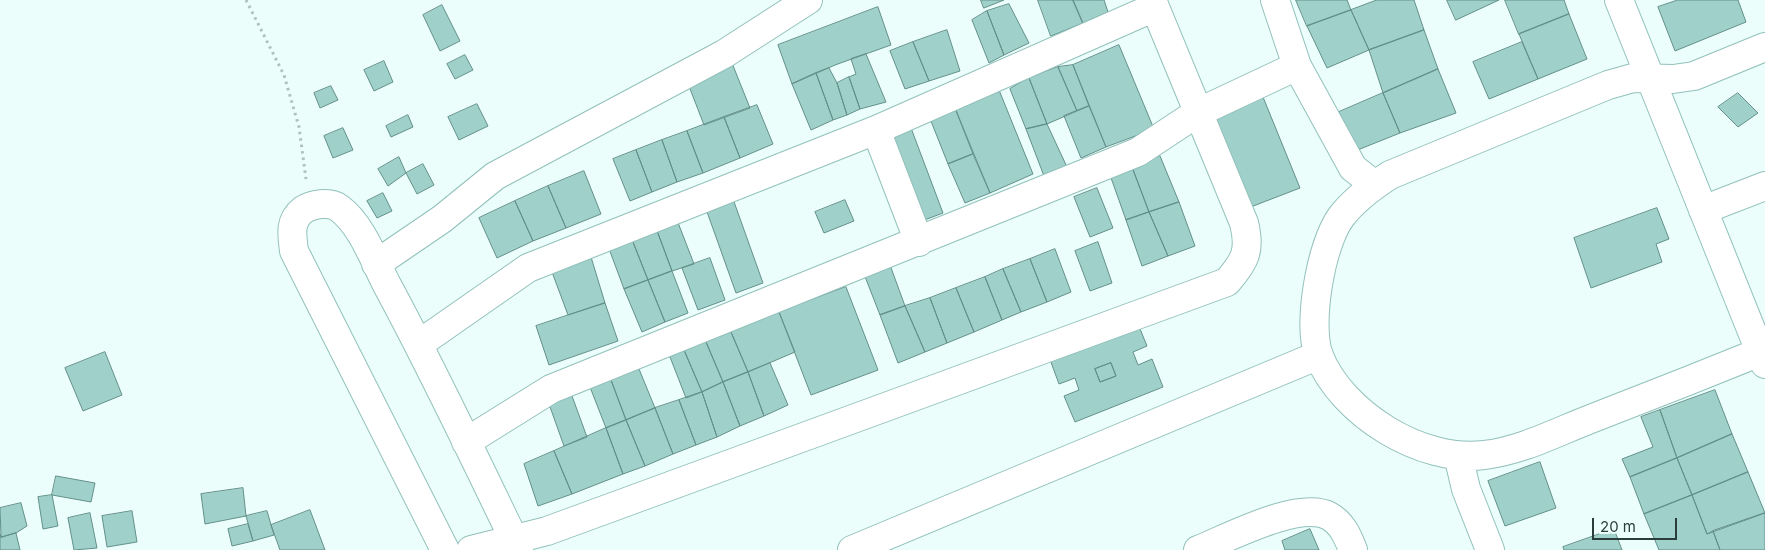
<!DOCTYPE html>
<style>
body{margin:0}
#map{position:relative;width:1765px;height:550px;overflow:hidden;background:#ebfefb;font-family:Inter,sans-serif}
canvas{display:block}
.scale{position:absolute;left:1592px;top:518px;width:85px;height:22px;box-sizing:border-box;border:2px solid #2a3d3b;border-top:0;padding-left:6px;font-size:15px;line-height:18px;white-space:nowrap;color:#2a3d3b;-webkit-text-stroke:4px #ebfefb;paint-order:stroke}
</style>
<div id="map">
<canvas width="1765" height="550"></canvas>
<div class="scale">20 m</div>
</div>
<script>
const context = document.querySelector('canvas').getContext('2d');
context.lineJoin = 'round';
function fillPath(path, color) { context.fillStyle = color; context.fill(path, 'evenodd'); }
function strokePath(path, color, width, dash) { context.strokeStyle = color; context.lineWidth = width; context.lineCap = dash ? 'butt' : 'round'; context.setLineDash(dash || []); context.stroke(path); }
const building = new Path2D(`
 M981,0H1004L984,8Z
 M1038,0H1073L1083,23L1051,36Z
 M1073,0H1104L1108,12L1083,23Z
 M1296,0H1347L1351,10L1307,26Z
 M1377,0H1414L1424,30L1369,50L1351,10Z
 M1447,0H1499L1456,20Z
 M1505,0H1564L1569,14L1519,34Z
 M1678,0H1738L1746,22L1675,51L1658,7Z
 M1009,4L1029,43L1004,55L987,11Z
 M442,5L460,41L440,51L423,15Z
 M878,7L891,45L835,65L792,84L778,45Z
 M1351,10L1369,50L1327,68L1307,26Z
 M987,11L1004,55L989,63L972,20Z
 M1569,14L1587,59L1538,79L1519,34Z
 M947,30L960,71L929,81L913,42Z
 M1424,30L1438,69L1383,93L1369,50Z
 M913,42L929,81L905,89L890,51Z
 M1522,42L1538,79L1489,99L1473,62Z
 M1119,45L1154,129L1106,147L1073,65Z
 M866,54L886,102L860,109L849,77L856,74L851,59Z
 M465,55L473,70L455,79L447,64Z
 M384,61L393,82L374,91L364,70Z
 M732,63L750,108L704,125L687,81Z
 M1073,65L1089,106L1077,111L1058,67Z
 M1058,67L1077,111L1047,124L1029,78Z
 M829,68L837,83L847,115L833,120L816,73Z
 M1438,69L1456,113L1400,133L1383,93Z
 M816,73L833,120L811,130L792,84Z
 M849,77L860,109L847,115L837,83Z
 M1029,78L1047,124L1026,129L1010,89Z
 M331,86L338,100L320,108L314,93Z
 M999,90L1033,174L990,193L955,108Z
 M1383,93L1400,133L1355,151L1339,112Z
 M1738,93L1758,113L1738,127L1718,107Z
 M1263,97L1300,188L1248,208L1211,117Z
 M477,104L488,126L459,140L448,117Z
 M757,105L773,144L740,158L724,117Z
 M1089,106L1106,147L1081,158L1064,116Z
 M955,108L973,154L948,164L929,116Z
 M408,115L413,127L391,137L386,126Z
 M724,117L740,158L703,173L687,131Z
 M1047,124L1067,167L1044,176L1026,129Z
 M343,128L353,150L333,158L324,136Z
 M911,128L943,213L922,221L889,136Z
 M687,131L703,173L677,182L662,140Z
 M662,140L677,182L652,192L636,150Z
 M636,150L652,192L630,201L613,159Z
 M973,154L990,193L965,203L948,164Z
 M1160,156L1179,202L1149,212L1132,167Z
 M399,157L406,173L388,186L378,169Z
 M423,164L434,185L417,194L406,173Z
 M1132,167L1149,212L1126,220L1110,175Z
 M584,171L601,214L566,228L548,186Z
 M548,186L566,228L533,241L515,201Z
 M1097,188L1113,228L1090,237L1074,197Z
 M383,193L392,211L377,218L367,201Z
 M733,199L763,283L736,293L706,209Z
 M845,200L854,221L824,233L815,212Z
 M515,201L533,241L497,258L479,218Z
 M1179,202L1195,246L1168,256L1149,212Z
 M1657,208L1669,239L1656,244L1662,262L1591,288L1574,238Z
 M1149,212L1168,256L1142,266L1126,220Z
 M677,220L694,264L672,271L656,228Z
 M656,228L672,271L648,280L631,237Z
 M631,237L648,280L624,289L608,246Z
 M1098,242L1112,283L1090,291L1075,251Z
 M1055,249L1071,292L1047,302L1030,259Z
 M591,257L605,303L568,315L552,272Z
 M710,258L725,300L698,310L682,268Z
 M1030,259L1047,302L1021,312L1003,269Z
 M890,265L905,306L880,315L864,274Z
 M1003,269L1021,312L1002,320L985,277Z
 M672,271L688,313L665,322L648,280Z
 M985,277L1002,320L974,332L956,288Z
 M648,280L665,322L642,332L624,289Z
 M846,287L878,370L811,395L779,312Z
 M956,288L974,332L947,343L930,298Z
 M930,298L947,343L925,352L905,306Z
 M605,303L618,341L549,365L536,326Z
 M905,306L925,352L898,363L880,315Z
 M779,312L795,352L748,372L731,332Z
 M1136,319L1147,346L1133,352L1138,365L1152,359L1163,387L1075,422L1064,396L1079,390L1075,378L1059,384L1048,354ZM1111,363L1116,376L1100,382L1095,369Z
 M731,332L748,372L723,382L706,342Z
 M706,342L723,382L702,392L684,350Z
 M684,350L702,392L686,398L670,357Z
 M105,352L122,395L83,411L65,368Z
 M770,363L788,405L764,416L748,372Z
 M1111,363L1116,376L1100,382L1095,369Z
 M639,369L655,408L626,420L611,380Z
 M748,372L764,416L740,426L723,382Z
 M611,380L626,420L606,428L590,387Z
 M723,382L740,426L717,437L702,392Z
 M1715,390L1732,434L1677,458L1660,410Z
 M702,392L717,437L696,445L679,400Z
 M572,396L587,437L564,446L549,404Z
 M679,400L696,445L673,454L655,408Z
 M655,408L673,454L645,466L626,420Z
 M1660,410L1677,458L1630,477L1622,459L1653,447L1641,417Z
 M626,420L645,466L623,474L606,428Z
 M606,428L623,474L572,494L554,451Z
 M1732,434L1748,472L1692,495L1677,458Z
 M554,451L572,494L538,506L524,464Z
 M1677,458L1692,495L1644,514L1630,477Z
 M1540,462L1556,508L1505,526L1488,481Z
 M1748,472L1765,513L1707,534L1692,495Z
 M56,476L95,483L91,502L52,495Z
 M243,488L246,516L205,524L201,494Z
 M52,495L58,526L43,529L38,497Z
 M1692,495L1707,534L1713,531L1720,550H1659L1644,514Z
 M21,503L27,526L16,533L1,537L0,508Z
 M310,510L325,550H280L271,525Z
 M132,511L137,542L107,547L102,516Z
 M267,511L274,535L253,541L246,516Z
 M90,513L97,548L74,550L68,518Z
 M1765,513V550H1720L1713,531Z
 M248,524L253,541L232,546L228,529Z
 M1310,529L1319,550H1285L1282,541Z
 M1614,529L1622,550H1564L1563,547Z
 M16,533L20,550H0V534L1,537Z`);
fillPath(building, '#a0d0ca');
strokePath(building, '#63908b', 1);
const street = new Path2D(`
 M1275,0L1297,66L1353,168L1375,185
 M1619,0L1765,364
 M876,130L919,242
 M1703,210L1765,186
 M376,264L442,219L495,176L724,54L808,0
 M419,344L528,268L876,130L1155,7
 M1760,352C1703,375 1645,398 1588,420C1555,433 1520,451 1484,455C1422,463 1342,414 1319,356C1307,324 1321,244 1341,217C1353,201 1373,186 1390,175L1608,85L1633,78L1673,79L1694,76L1765,47
 M466,442L551,389L1138,152L1197,113L1297,66
 M1458,455L1466,489L1490,550
 M445,550L294,251C292,235 289,221 303,210C312,204 330,201 339,208C362,225 374,260 387,285C434,372 476,461 519,550
 M471,550L547,531L1227,282C1245,261 1251,251 1244,223L1152,0
 M852,550L1319,355
 M1198,550C1228,538 1299,500 1329,516C1342,523 1348,537 1353,550`);
strokePath(street, '#92c1bb', 30);
strokePath(new Path2D(`
 M246,0L284,75L299,127L306,179`), '#aec1bf', 3, [2.5, 4]);
strokePath(street, '#fff', 28);
</script>
